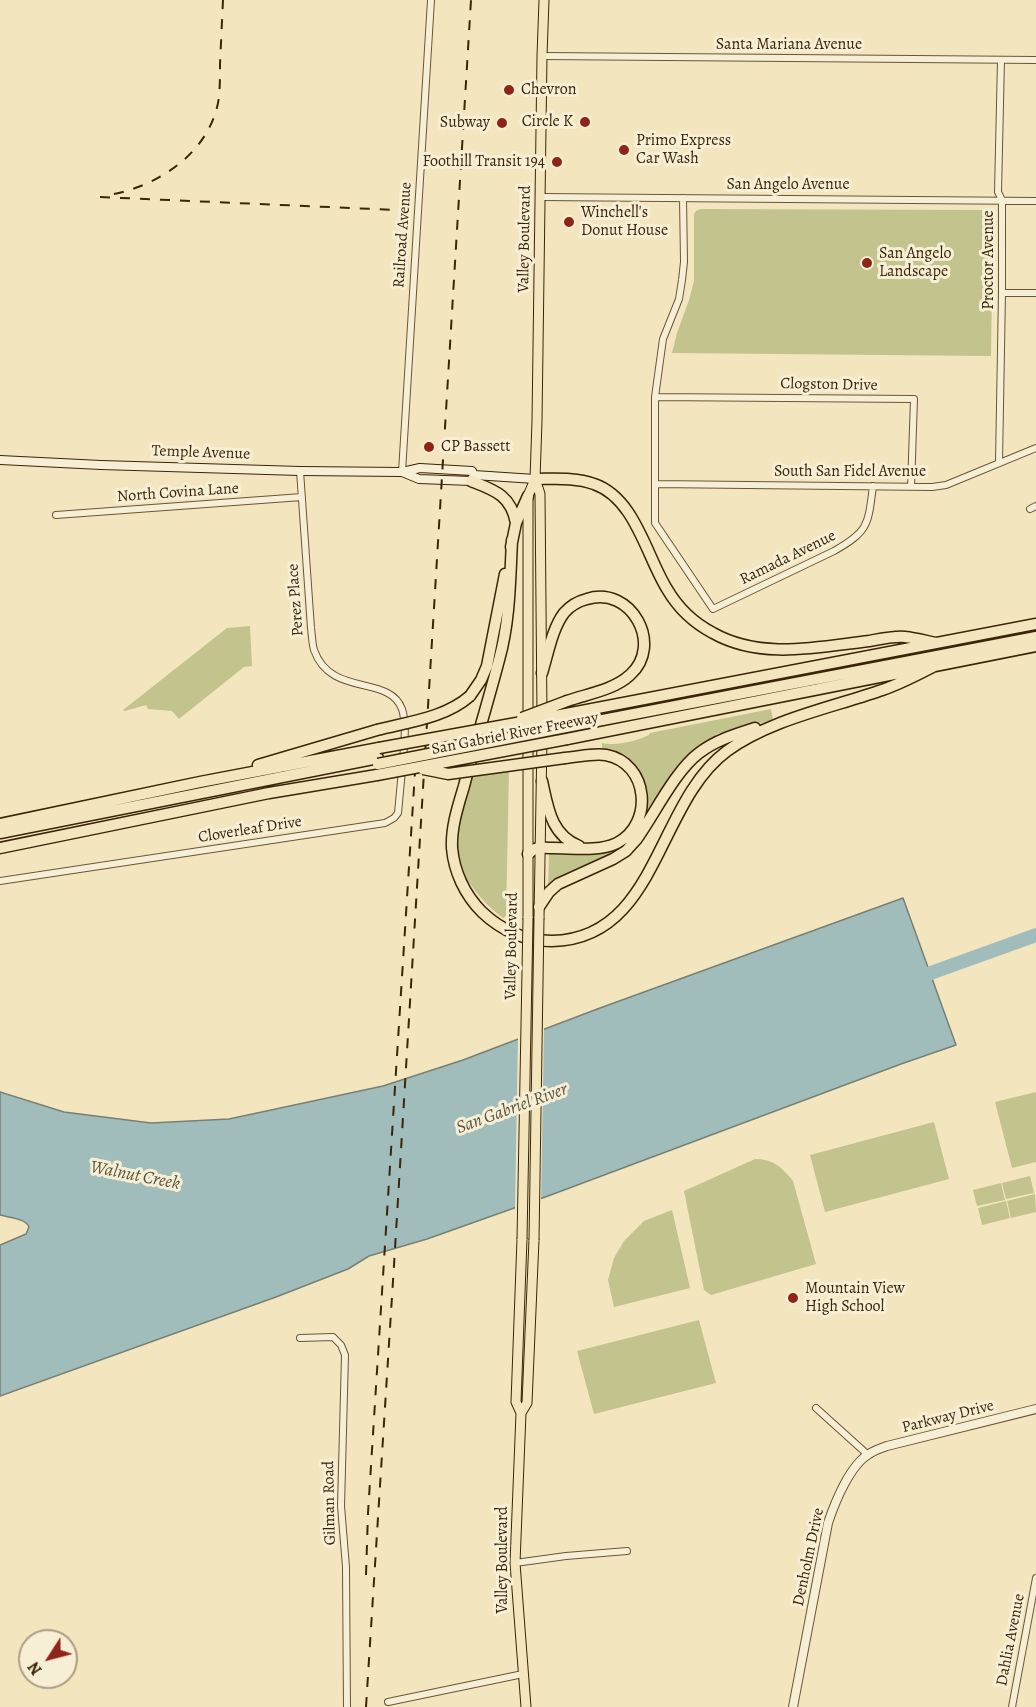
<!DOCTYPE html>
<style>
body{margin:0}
#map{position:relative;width:1036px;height:1707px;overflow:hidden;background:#f3e6be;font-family:Alegreya,serif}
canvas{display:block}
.north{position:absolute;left:18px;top:1629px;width:60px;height:60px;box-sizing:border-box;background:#f7efd5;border:2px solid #ac9e83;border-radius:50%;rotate:234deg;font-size:16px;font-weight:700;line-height:24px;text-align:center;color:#3b2508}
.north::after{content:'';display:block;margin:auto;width:21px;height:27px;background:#8f2418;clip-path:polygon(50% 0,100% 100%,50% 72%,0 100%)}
</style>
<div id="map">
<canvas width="1036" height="1707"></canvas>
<div class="north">N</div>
</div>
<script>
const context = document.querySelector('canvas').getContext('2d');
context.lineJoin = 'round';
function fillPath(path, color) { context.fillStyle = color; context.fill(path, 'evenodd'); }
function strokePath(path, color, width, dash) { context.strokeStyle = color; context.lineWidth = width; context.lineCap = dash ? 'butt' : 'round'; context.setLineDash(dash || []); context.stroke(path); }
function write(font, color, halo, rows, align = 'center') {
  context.font = font + ' Alegreya,serif'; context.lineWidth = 6; context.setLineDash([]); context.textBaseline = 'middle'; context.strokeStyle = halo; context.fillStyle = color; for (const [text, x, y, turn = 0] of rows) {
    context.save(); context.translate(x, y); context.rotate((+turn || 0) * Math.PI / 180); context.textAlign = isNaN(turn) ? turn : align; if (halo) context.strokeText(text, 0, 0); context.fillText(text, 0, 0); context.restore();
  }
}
fillPath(new Path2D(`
 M701,209L988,210L993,215L991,356L672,353L677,333L689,300L694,281V214L696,211Z
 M250,626L252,666L244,667L179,719L172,711L148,709L146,705L125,711L123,710L227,628Z
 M771,709L773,720L716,734L715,738L696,749L641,827L623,847L548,887L549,853L620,846L645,805C640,795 629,763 622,757C613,749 601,750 590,750V748H602V743C616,746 637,741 649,735L650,733Z
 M509,770L506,916L503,918C491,909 482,900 473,888C470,883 465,878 462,873C446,842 464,803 473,773Z
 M1036,1092V1162L1012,1168L995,1102Z
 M934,1122L949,1179L825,1212L810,1155Z
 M755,1159C773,1159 782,1167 793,1181L816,1264L711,1295L704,1290L684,1191Z
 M1030,1176L1034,1193L1006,1199L1002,1183Z
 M1001,1183L1005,1200L977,1206L973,1190Z
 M1035,1194L1036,1212L1011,1218L1007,1201Z
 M1006,1201L1010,1218L982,1225L978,1208Z
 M672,1210L690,1288L614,1307L608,1280L614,1258L624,1241L644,1221Z
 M699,1320L716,1383L594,1414L577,1351Z`), '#c2c38d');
const water = new Path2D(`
 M903,898L956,1045L901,1064L548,1196L427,1239L369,1256L348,1269L276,1297L0,1396V1245L26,1234L29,1227C25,1218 10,1218 0,1215V1092L64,1112L151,1123L229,1119L383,1086L463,1060L600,1008Z`);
fillPath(water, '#a0bdbc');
strokePath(water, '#788074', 1.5);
fillPath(new Path2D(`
 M544,1026L541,1202L515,1211L518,1036Z`), '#f3e6be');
strokePath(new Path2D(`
 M914,979L1036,935`), '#a0bdbc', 14);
const minor = new Path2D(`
 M542,56L1036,60
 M540,197L1036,201
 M683,198L684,262L682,280L679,299L663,339L655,397V523L713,609L834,551C869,531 868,525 873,486
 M1002,293H1036
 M655,397L914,399L911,487
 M999,462L1002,293V200L998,192L1001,60
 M300,471L311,628C312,635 312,643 314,650C331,698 389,674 402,709C407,725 404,743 403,760
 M402,472L431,0
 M656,484L932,487L946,485L1036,448
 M1030,509L1036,506
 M56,515L302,497
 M0,881L385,823L394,818L398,813L402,770
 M300,1338L333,1337L341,1345L345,1355L341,1506L346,1567L347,1707
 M816,1408L867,1454
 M515,1563L566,1556L627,1551
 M388,1702L523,1674
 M1012,1707L1036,1578`);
const tertiary = new Path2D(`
 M793,1707L828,1523C835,1502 850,1465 869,1454C875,1450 881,1448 887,1446L1036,1409`);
const secondary = new Path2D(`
 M0,460L101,465L300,471L402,472L420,468L472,471L474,475L535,479
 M402,472L419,479L471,481L473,477`);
const primary = new Path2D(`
 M535,479L540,494L542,715
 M528,918V496L535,479L537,421L542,56L544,0
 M539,918L542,738
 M521,1413L516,1402L522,1239
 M526,1707L515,1563L521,1413L527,1403L534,1240`);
const motorway = new Path2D(`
 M535,479C554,479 575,477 594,484C635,498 646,555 667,589C678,608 694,623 713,633C761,660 817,647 869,641C880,639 894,636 905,637C915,638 926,641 936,643
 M471,481C494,490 511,495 516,523
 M512,540C510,580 510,621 499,660C488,702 475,744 464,786C458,806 451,827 452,848C454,872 465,895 482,912C501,930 525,941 552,941C658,939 656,803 727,751C769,720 830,708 879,691C899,685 918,674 937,665
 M511,547L516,523L528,496
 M542,673C548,654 552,629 564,613C570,606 579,601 587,599C631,585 664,645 630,675C614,690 587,694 567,701
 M470,696L481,680L487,666L505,574
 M566,714L1036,624
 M566,727L1036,637
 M567,739L1036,646
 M258,765L377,730
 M542,781C548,808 551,835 579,846
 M0,824L200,782L379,748
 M0,833L378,758
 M0,848L269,793L377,775
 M528,854C531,852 532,850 535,849C541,847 548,848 553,848C573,848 599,852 617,843C654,824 649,763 606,755C593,753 578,757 565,758
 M539,907L549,892L558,884L613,859L626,851L636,840C654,815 675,771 699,753C716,740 736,734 755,728`);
strokePath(minor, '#695536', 8);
strokePath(tertiary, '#695536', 10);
strokePath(secondary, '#3b2508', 10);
strokePath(primary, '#3b2508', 11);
strokePath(motorway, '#3b2508', 13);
strokePath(minor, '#f7efd5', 6);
strokePath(tertiary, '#f7efd5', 8);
strokePath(secondary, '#f7efd5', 8);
strokePath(primary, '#f3e6be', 9);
strokePath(motorway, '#f3e6be', 10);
strokePath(new Path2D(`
 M114,194C163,184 212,149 219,97C220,86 220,75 220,64C221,43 222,21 223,0
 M100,197L396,210
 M366,1575L368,1513L415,772
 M366,1707L394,1265L471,0`), '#3b2508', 2, [10, 10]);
const primaryBridge = new Path2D(`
 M522,1239L528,918
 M534,1240L539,918`);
const motorwayBridge = new Path2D(`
 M522,718L567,701
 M377,730C408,722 445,718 470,696
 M379,748L566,714
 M378,764L566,727
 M423,769L448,774L565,758
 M377,775L567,739`);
strokePath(primaryBridge, '#3b2508', 11, []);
strokePath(motorwayBridge, '#3b2508', 13, []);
strokePath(primaryBridge, '#f3e6be', 9);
strokePath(motorwayBridge, '#f3e6be', 10);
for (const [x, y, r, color] of [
 [509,90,6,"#8f2418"],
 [585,122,6,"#8f2418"],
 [502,123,6,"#8f2418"],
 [624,150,6,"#8f2418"],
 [557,162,6,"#8f2418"],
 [569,222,6,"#8f2418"],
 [867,263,6,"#8f2418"],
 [429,447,6,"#8f2418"],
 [793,1298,6,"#8f2418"]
]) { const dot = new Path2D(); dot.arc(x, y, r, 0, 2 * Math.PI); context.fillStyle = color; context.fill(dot); strokePath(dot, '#f7efd5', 2); }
write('16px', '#3b2508', '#f7efd5', [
 ["Santa Mariana Avenue",789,45],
 ["San Angelo Avenue",788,185],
 ["Railroad Avenue",403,235,-86],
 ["Valley Boulevard",525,239,-89],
 ["Proctor Avenue",989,260,-90],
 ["Clogston Drive",829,385,1],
 ["Temple Avenue",201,453,2],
 ["South San Fidel Avenue",850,472],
 ["North Covina Lane",178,493,-4],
 ["Ramada Avenue",788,558,-26],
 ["Perez Place",296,600,-94],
 ["San Gabriel River Freeway",515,734,-11],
 ["Cloverleaf Drive",250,830,-9],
 ["Valley Boulevard",512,946,-89],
 ["Parkway Drive",948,1417,-14],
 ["Gilman Road",330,1503,-91],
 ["Denholm Drive",809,1557,-78],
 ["Valley Boulevard",503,1560,-90],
 ["Dahlia Avenue",1011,1640,-79]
]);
write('16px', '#3b2508', '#f7efd5', [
 ["Chevron",521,90],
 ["Circle K",573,122,"right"],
 ["Subway",490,123,"right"],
 ["Primo Express",636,141],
 ["Car Wash",636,159],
 ["Foothill Transit 194",545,162,"right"],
 ["Winchell's",581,213],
 ["Donut House",581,231],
 ["San Angelo",879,254],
 ["Landscape",879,272],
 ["CP Bassett",441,447],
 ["Mountain View",805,1289],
 ["High School",805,1307]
], 'left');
write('italic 18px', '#59533e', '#f7efd5', [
 ["San Gabriel River",512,1109,-20],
 ["Walnut Creek",135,1176,11]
]);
</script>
